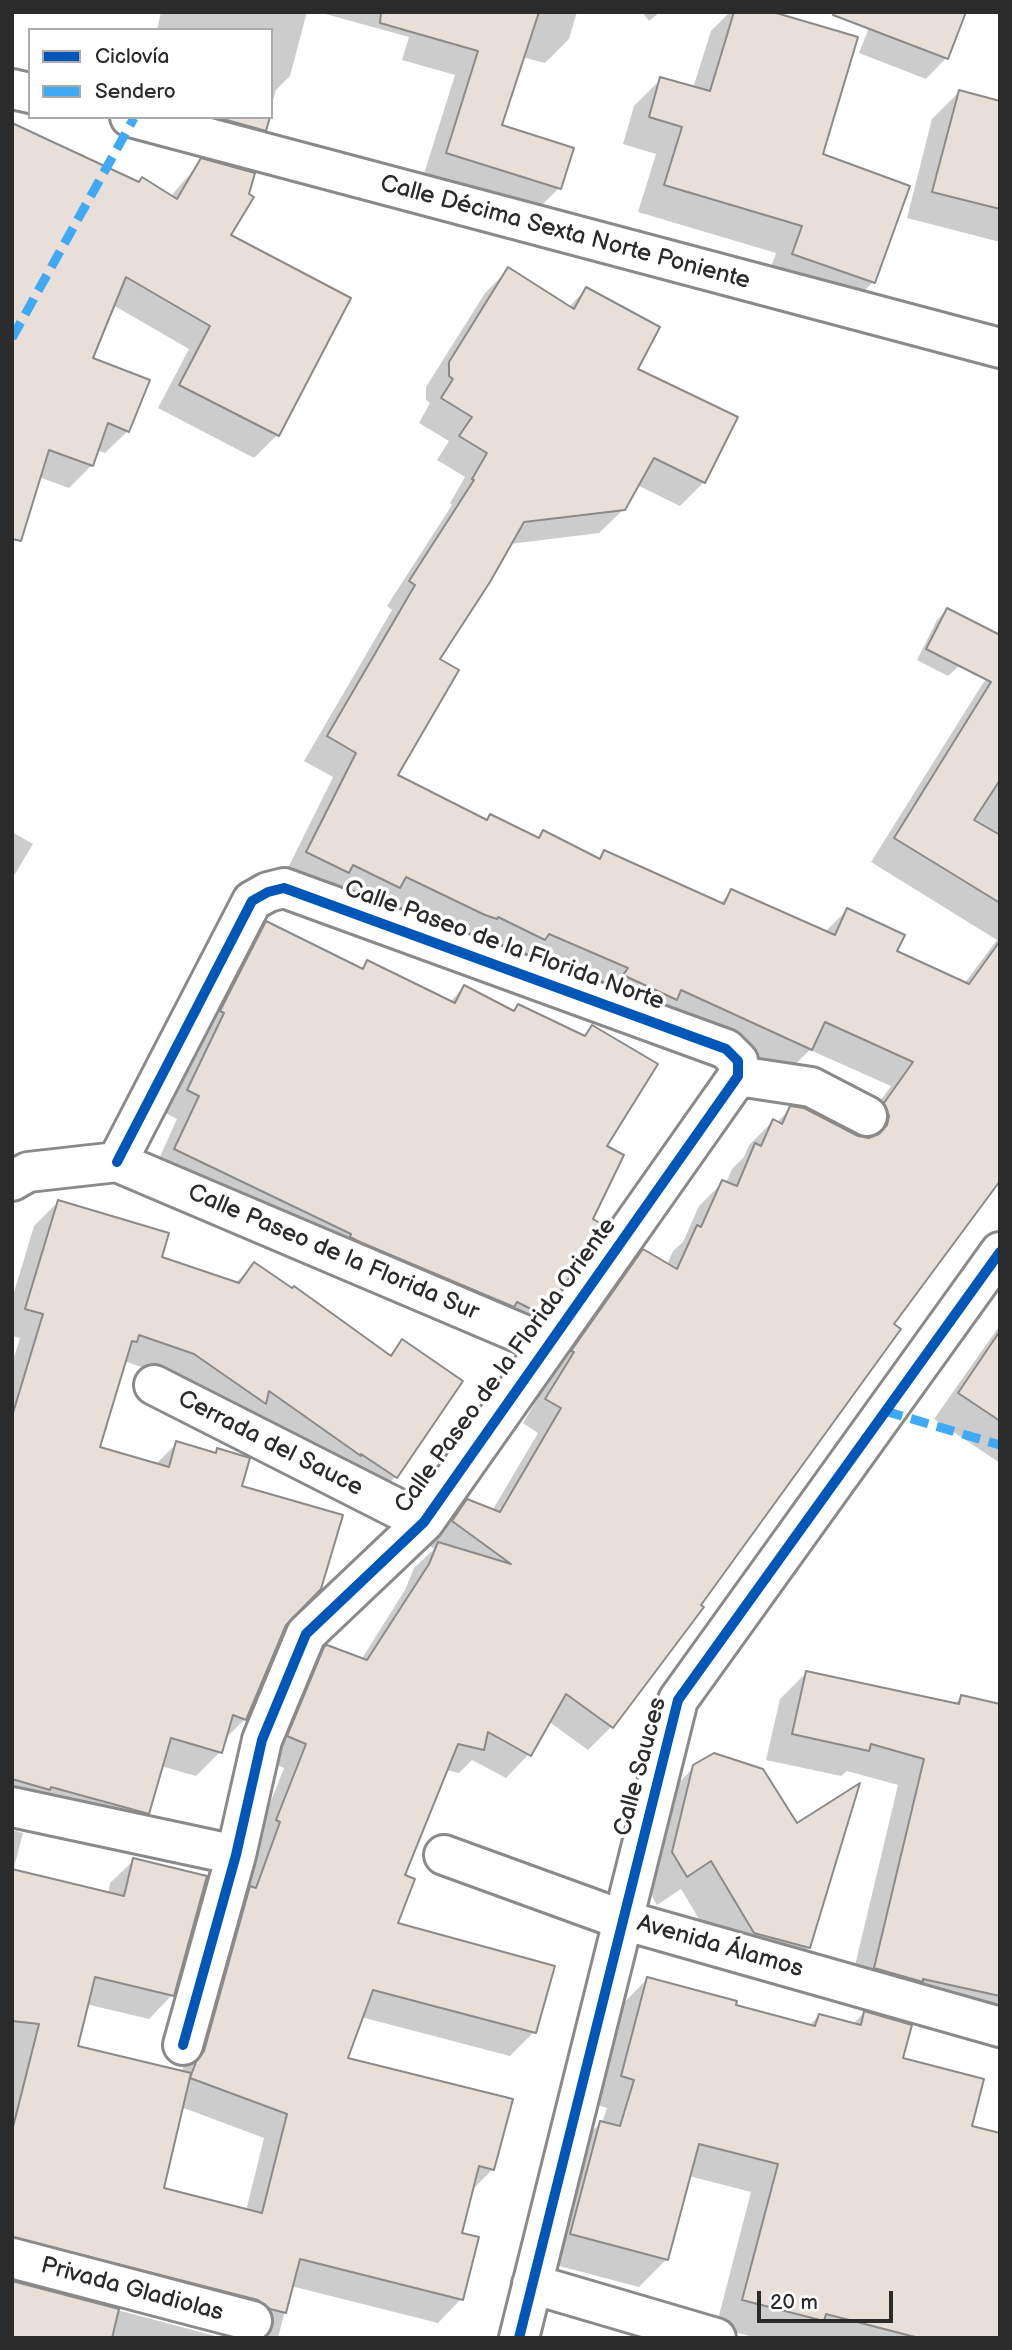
<!DOCTYPE html>
<meta charset="utf-8">
<style>
body{margin:0}
#map{position:relative;width:1012px;height:2350px;overflow:hidden;background:#fff;font-family:"Balsamiq Sans",sans-serif}
canvas{display:block}
.frame{position:absolute;inset:0;border:14px solid #2b2b2b;pointer-events:none}
.legend{position:absolute;left:28px;top:28px;width:245px;height:91px;box-sizing:border-box;background:#fff;border:2px solid #aaa;margin:0;padding:9px 12px;list-style:none;font-size:21px;color:#2b2b2b}
.legend li{display:flex;align-items:center;gap:14px;height:35px}
.legend b{width:35px;border:2px solid #aaa}
.scale{position:absolute;left:757px;top:2291px;width:136px;height:32px;box-sizing:border-box;border:4px solid #2b2b2b;border-top:0;padding-left:9px;font-size:21px;line-height:24px;white-space:nowrap;color:#2b2b2b;-webkit-text-stroke:5px #fff;paint-order:stroke}
</style>
<div id="map">
<canvas width="1012" height="2350"></canvas>
<div class="frame"></div>
<ul class="legend">
<li><b style="height:9px;background:#0057b8"></b>Ciclovía</li>
<li><b style="height:9px;background:#3fa9f5"></b>Sendero</li>
</ul>
<div class="scale">20 m</div>
</div>
<script>
const context = document.querySelector('canvas').getContext('2d');
context.lineJoin = 'round';
function fillPath(path, color) { context.fillStyle = color; context.fill(path, 'evenodd'); }
function strokePath(path, color, width, dash) { context.strokeStyle = color; context.lineWidth = width; context.lineCap = dash ? 'butt' : 'round'; context.setLineDash(dash || []); context.stroke(path); }
function write(font, color, halo, rows, align = 'center') {
  context.font = font + ' "Balsamiq Sans",sans-serif'; context.lineWidth = 7; context.setLineDash([]); context.textBaseline = 'middle'; context.strokeStyle = halo; context.fillStyle = color; for (const [text, x, y, turn = 0] of rows) {
    context.save(); context.translate(x, y); context.rotate((+turn || 0) * Math.PI / 180); context.textAlign = isNaN(turn) ? turn : align; if (halo) context.strokeText(text, 0, 0); context.fillText(text, 0, 0); context.restore();
  }
}
fillPath(new Path2D(`
 M161,12H307L290,76L276,90L271,107V30H157Z
 M318,12H577L569,39L545,63L522,57L500,126L559,188L535,212L423,177L455,75L402,60L409,37Z
 M642,12H660L649,21Z
 M730,12H767L821,155L873,282L846,309L766,281L776,253L638,212L656,154L623,144L634,106L661,79L693,88L711,31Z
 M875,12L946,58L926,79L859,53Z
 M959,92L1000,103V242L907,218L932,119Z
 M115,117H268L265,130L241,154Z
 M12,147L170,197L197,166L229,236L277,435L254,458L158,408L189,349L113,305L91,359L128,431L105,453L97,450L92,465L69,488L39,477Z
 M508,270L569,307L586,289L704,482L680,506L637,485L624,509L599,533L510,544L438,659L396,776L485,821L490,816L537,839L543,832L597,859L605,852L719,904L732,891L825,932L847,910L895,952L964,984L997,940L871,862L983,683L1000,666V1178L891,1324L612,1726L588,1750L548,1721L529,1754L506,1778L472,1760L459,1773L446,1770L403,1876L396,1924L534,2032L510,2056L361,2017L346,2059L493,2169L470,2192L459,2234L461,2299L438,2323L291,2286L278,2338H249L12,2265V1830L23,1833L13,1871L108,1894L110,1883L134,1860L172,1995L149,2019L86,2004L76,2047L182,2072L227,1912L284,1768L265,1760L301,1673L327,1647L361,1660L405,1590L414,1568L434,1549L429,1545L443,1525L467,1501L492,1511L538,1433L523,1423L551,1376L549,1375L619,1275L643,1251L667,1265L673,1251L683,1242L699,1206L723,1182L726,1183L732,1169L744,1157L749,1145L773,1121L776,1123L791,1108L865,1139L861,1128L891,1086L810,1050L787,1072L659,1015L461,938L385,901L375,911L284,876L333,777L304,761L392,610L387,606L452,505L450,503L465,477L437,460L449,441L419,423L430,403L426,400V387L485,293ZM181,2107L264,2138L246,2211L162,2189Z
 M947,610L979,626L959,666L948,676L917,660L937,620Z
 M12,832L33,844L12,879Z
 M267,923L360,969L368,962L450,1002L464,987L513,1012L518,1006L582,1037L592,1027L605,1147L539,1317L517,1340L153,1172L177,1119L165,1113L244,945Z
 M58,1202L160,1258L235,1283L254,1265L388,1356L403,1342L395,1477L372,1501L170,1377L124,1361L98,1448L155,1465L177,1443L214,1454L218,1450L240,1487L285,1624L245,1719L223,1741L220,1752L196,1776L161,1766L147,1813L123,1837L12,1810V1364L20,1338L12,1336V1299L34,1226Z
 M1000,1325V1463L934,1419Z
 M806,1673L954,1704L961,1697L1000,1839V2029L848,1995L898,1785L847,1771L841,1776L766,1760L780,1699Z
 M694,1767L796,1826L857,1787L808,1948L779,1977L725,1962L681,1889L657,1905L644,1882L665,1797Z
 M647,1979L734,2006L809,2026L819,2015L853,2024L864,2013L901,2060L960,2163L1000,2338H757L716,2327L751,2192L689,2176L667,2259L639,2287L544,2262L573,2151L600,2123H602L607,2108L594,2104L620,2007Z
 M12,2282L223,2338H12Z`), '#0003');
const building = new Path2D(`
 M381,12H539L502,125L574,148L561,189L446,153L478,51L380,23Z
 M734,12H773L858,37L823,154L910,186L875,283L792,254L802,226L664,185L682,127L649,117L660,77L710,91Z
 M834,12H966L948,59L833,15Z
 M959,90L1000,101V209L932,192Z
 M224,117H270L266,131L223,119Z
 M12,123L139,182L142,177L177,199L201,158L255,173L249,194L254,197L231,235L351,298L279,436L179,385L210,326L126,277L93,358L150,380L129,432L108,423L93,466L49,450L21,541L12,539Z
 M508,267L574,309L586,287L660,327L638,369L738,417L705,483L654,458L625,510L524,522L490,582L440,659L459,670L398,775L487,820L490,814L539,838L543,830L600,859L604,850L724,904L731,889L835,935L847,908L905,935L897,951L969,984L1000,941V1181L894,1324L901,1329L701,1605L704,1607L613,1728L566,1694L531,1756L488,1732L484,1750L458,1744L405,1875L415,1879L398,1923L555,1966L536,2033L373,1990L348,2058L513,2099L494,2170L479,2166L462,2233L479,2237L463,2300L300,2259L286,2313L270,2309L258,2300L12,2237V2131L39,2024L12,2021V1869L124,1896L133,1858L207,1876L174,1996L95,1977L78,2046L191,2073L164,2188L262,2213L287,2114L190,2078L196,2062L204,2051L250,1886L256,1888L280,1822L276,1820L306,1744L287,1736L324,1647L327,1645L367,1660L429,1564L438,1542L511,1564L452,1521L467,1499L500,1512L561,1408L545,1399L574,1352L571,1351L643,1249L677,1269L697,1225L701,1227L722,1180L737,1186L755,1143L761,1146L773,1119L782,1124L790,1106L804,1108L858,1136L869,1138L879,1134L887,1125L889,1116L884,1103L913,1062L825,1022L812,1050L681,990L677,1000L623,975L628,968L549,934L545,940L498,917L497,919L485,915L406,877L400,888L353,865L349,873L306,852L356,753L327,736L415,585L409,581L474,480L472,479L487,453L459,436L472,417L441,398L453,379L449,376V362Z
 M947,608L1000,635V780L974,820L1000,835V903L894,838L991,682L926,649Z
 M266,921L363,969L367,960L455,1003L464,985L514,1011L518,1004L585,1036L592,1025L658,1064L607,1146L624,1155L593,1219L605,1226L541,1318L533,1315L535,1311L517,1302L514,1307L360,1242L350,1237L351,1234L174,1149L199,1096L187,1090L224,1013L220,1011Z
 M58,1200L169,1233L162,1257L239,1283L254,1262L292,1288L294,1286L391,1356L402,1339L463,1381L397,1478L361,1454V1456L269,1391L266,1404L194,1354L139,1335L137,1342L132,1341L100,1447L169,1467L176,1441L216,1453L217,1448L250,1458L242,1486L343,1515L321,1589L286,1625L246,1720L233,1715L222,1753L171,1738L149,1814L51,1787L50,1790L12,1779V1416L43,1314L25,1309Z
 M1000,1331V1421L958,1393Z
 M418,1480L425,1483L417,1494L411,1491Z
 M806,1671L959,1704L961,1695L1000,1704V1996L923,1979V1982L874,1968L924,1759L871,1744L869,1751L792,1734Z
 M714,1753L763,1769L797,1823L860,1783L810,1948L754,1933L711,1861L687,1877L672,1852L693,1765Z
 M647,1977L737,2001L736,2005L815,2026L819,2014L861,2025L864,2011L912,2025L903,2058L984,2079L972,2126L1000,2133V2338H919L826,2314L824,2321L742,2300L778,2164L699,2144L668,2260L570,2234L600,2121L620,2126L634,2080L621,2076Z
 M12,2281L119,2309L112,2338H12Z`);
fillPath(building, '#e8e0d8');
strokePath(building, '#8a8a8a', 2);
const minor = new Path2D(`
 M12,89L30,93
 M130,117L1000,348
 M738,1076L811,1087L867,1116
 M117,1162L252,901L268,892L284,888L726,1049L738,1061V1076L424,1522L306,1634L262,1740L236,1855L183,2045
 M12,1181L28,1172L117,1162L548,1345
 M154,1385L424,1522
 M12,1807L236,1855
 M444,1855L623,1920L1000,2027
 M12,2258L252,2321
 M532,2284L716,2338
 M519,2338L678,1700L1000,1252`);
strokePath(minor, '#8a8a8a', 44);
strokePath(minor, '#fff', 38);
strokePath(new Path2D(`
 M12,338L134,118
 M885,1411L1000,1445`), '#3fa9f5', 9, [18, 9]);
strokePath(new Path2D(`
 M117,1162L252,901L268,892L284,888L726,1049L738,1061V1076L424,1522L306,1634L262,1740L236,1855L183,2045
 M519,2338L678,1700L1000,1252`), '#0057b8', 10);
write('24px', '#2b2b2b', '#fff', [
 ["Calle Décima Sexta Norte Poniente",565,233,15],
 ["Calle Paseo de la Florida Norte",504,946,20],
 ["Calle Paseo de la Florida Sur",333,1253,23],
 ["Calle Paseo de la Florida Oriente",506,1366,-54],
 ["Cerrada del Sauce",270,1444,27],
 ["Calle Sauces",641,1767,-75],
 ["Avenida Álamos",720,1947,16],
 ["Privada Gladiolas",132,2290,15]
]);
</script>
